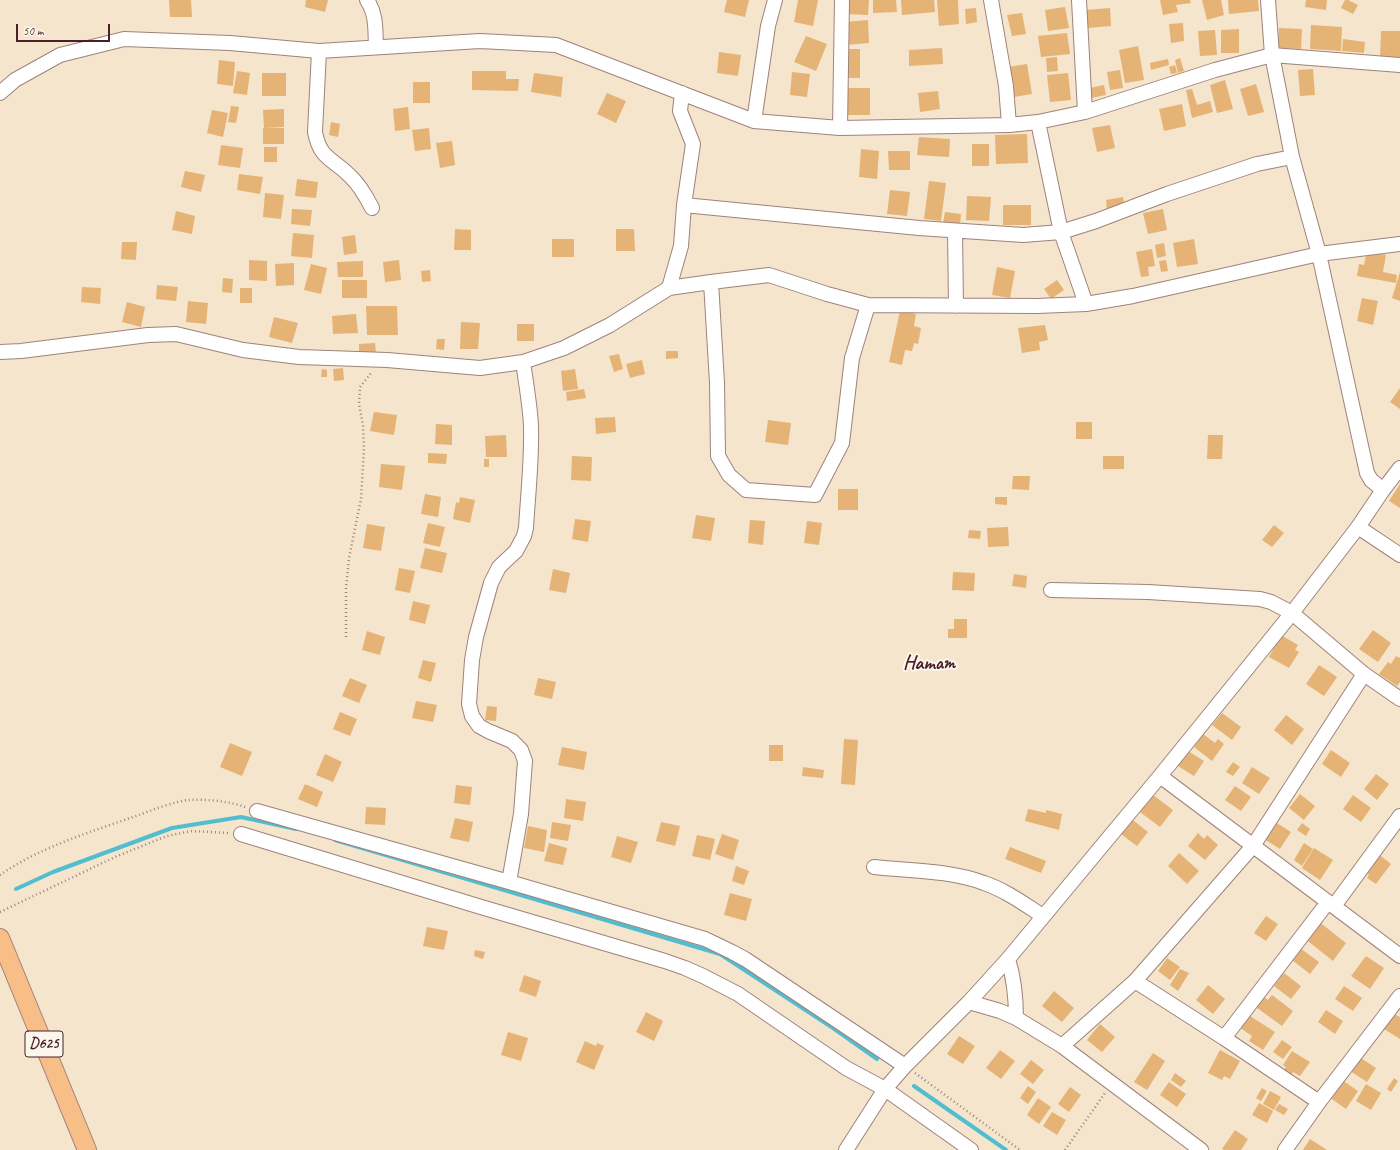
<!DOCTYPE html>
<style>
body{margin:0}
#map{position:relative;width:1400px;height:1150px;overflow:hidden;background:#f4e5cc;font-family:Caveat,sans-serif}
canvas{display:block}
.scale{position:absolute;left:16px;top:24px;width:94px;height:18px;box-sizing:border-box;border:2px solid #4a1f2b;border-top:0;padding-left:5px;font-size:12px;line-height:14px;white-space:nowrap;color:#4a1f2b;-webkit-text-stroke:3px #fbf7ec;paint-order:stroke}
</style>
<div id="map">
<canvas width="1400" height="1150"></canvas>
<div class="scale">50 m</div>
</div>
<script>
const context = document.querySelector('canvas').getContext('2d');
context.lineJoin = 'round';
function strokePath(path, color, width, dash) { context.strokeStyle = color; context.lineWidth = width; context.lineCap = dash ? 'butt' : 'round'; context.setLineDash(dash || []); context.stroke(path); }
function fillPath(path, color) { context.fillStyle = color; context.fill(path, 'evenodd'); }
function write(font, color, halo, rows, align = 'center') {
  context.font = font + ' Caveat,sans-serif'; context.lineWidth = 4; context.setLineDash([]); context.textBaseline = 'middle'; context.strokeStyle = halo; context.fillStyle = color; for (const [text, x, y, turn = 0] of rows) {
    context.save(); context.translate(x, y); context.rotate((+turn || 0) * Math.PI / 180); context.textAlign = isNaN(turn) ? turn : align; if (halo) context.strokeText(text, 0, 0); context.fillText(text, 0, 0); context.restore();
  }
}
strokePath(new Path2D(`
 M335,840L720,954L833,1028L877,1059
 M16,889L53,872L172,828L241,817L296,829
 M914,1086L1006,1150`), '#53bdd0', 4);
fillPath(new Path2D(`
 M169,0H191L192,17H170Z
 M306,0H328L325,12L305,7Z
 M727,0H749L745,17L724,12Z
 M798,0H818L813,26L794,22Z
 M846,0H869L868,15L845,14Z
 M873,0H896L897,12L873,13Z
 M901,0H934L935,12L902,15Z
 M937,0H958L959,24L939,26Z
 M1160,0H1190L1191,3L1176,5L1178,12L1163,15Z
 M1202,0H1221L1224,15L1207,20Z
 M1228,0H1258L1259,11L1229,14Z
 M1306,0H1327L1326,10L1305,7Z
 M1345,0H1348L1358,5L1353,14L1341,8Z
 M1065,7L1069,28L1048,31L1045,10Z
 M976,8L977,22L966,24L965,9Z
 M1110,8L1111,26L1087,28L1085,10Z
 M1022,13L1026,34L1012,36L1007,15Z
 M868,20L869,43L846,45L845,22Z
 M1183,23L1184,41L1171,43L1169,24Z
 M1311,25L1342,27L1341,51L1310,49Z
 M1279,28L1302,29L1301,49L1278,48Z
 M1239,29V53H1221V30Z
 M1215,30L1217,55L1200,56L1198,31Z
 M1381,31H1400V59L1380,58Z
 M1067,33L1070,54L1041,57L1038,36Z
 M806,36L827,44L816,71L794,62Z
 M1343,39L1365,42L1364,53L1342,51Z
 M1138,46L1144,80L1125,83L1119,50Z
 M942,48L943,64L909,66V50Z
 M842,49H860V78H843Z
 M719,52L741,55L738,76L717,73Z
 M1057,57L1058,71L1047,72L1046,58Z
 M1180,58L1184,71L1178,73L1175,60Z
 M1168,59L1169,65L1151,70L1150,63Z
 M219,60L235,62L233,86L217,84Z
 M1027,64L1032,94L1014,97L1008,67Z
 M1175,65L1177,73L1171,74L1169,67Z
 M1313,69L1315,95L1300,96L1298,70Z
 M1120,70L1123,88L1110,90L1107,72Z
 M237,71L250,73L247,95L233,93Z
 M472,71H506V79H519L518,91L472,90Z
 M792,72L810,74L807,97L790,95Z
 M262,73H286V96H262Z
 M534,73L563,77L561,97L531,92Z
 M1068,73L1071,100L1050,102L1047,75Z
 M1225,80L1233,109L1217,113L1210,85Z
 M413,82H430V103H413Z
 M1256,84L1264,112L1248,116L1240,89Z
 M1104,85L1106,95L1091,98L1090,88Z
 M848,88H870V115H848Z
 M1192,89L1197,105L1210,101L1213,112L1192,118L1186,90Z
 M938,91L940,109L920,112L918,93Z
 M607,93L626,101L616,123L597,114Z
 M1182,104L1186,126L1164,131L1159,109Z
 M231,106L239,107L236,123L228,122Z
 M408,107L410,129L395,131L393,109Z
 M284,109V127L264,128L263,110Z
 M212,110L228,113L223,137L207,133Z
 M331,122L340,124L338,137L329,135Z
 M1110,125L1115,148L1097,152L1092,128Z
 M263,128H284V144H263Z
 M429,128L431,149L415,151L412,130Z
 M1027,134L1028,163L996,164L995,135Z
 M919,137L950,139L949,157L917,155Z
 M452,141L455,165L440,168L436,143Z
 M972,144H989V166H972Z
 M221,145L243,148L240,168L218,165Z
 M264,147H277V162H264Z
 M861,149L879,151L877,179L859,177Z
 M888,151H910V170H889Z
 M185,171L205,175L201,192L181,187Z
 M239,174L263,177L260,194L237,190Z
 M297,179L318,182L316,198L295,196Z
 M929,181L946,183L941,221L924,219Z
 M890,190L910,192L907,216L887,214Z
 M265,193L284,195L281,219L263,217Z
 M967,196L991,197L989,221L966,220Z
 M1123,197L1125,209L1107,211L1106,200Z
 M1003,205H1031V225H1003Z
 M292,209L312,210L310,226L291,224Z
 M1163,209L1167,230L1148,234L1143,213Z
 M176,211L195,216L192,234L172,230Z
 M945,212L961,214L960,225L943,223Z
 M455,229L471,230V250H454Z
 M616,229H634L635,251H616Z
 M293,233L314,235L312,258L291,256Z
 M355,235L357,253L344,255L342,237Z
 M552,239H574V257H552Z
 M1194,239L1198,264L1177,267L1173,243Z
 M122,242H137L136,260L121,259Z
 M1164,243L1166,256L1157,258L1155,245Z
 M1152,249L1155,266L1148,267L1149,276L1141,277L1136,252Z
 M1367,251L1386,255L1383,272L1397,275L1396,283L1357,276L1359,264L1364,265Z
 M249,260L267,261V281L249,280Z
 M399,260L401,280L385,282L383,262Z
 M1166,260L1168,271L1161,272L1159,261Z
 M363,261V277H338L337,262Z
 M294,263V285L276,286L275,264Z
 M311,264L327,268L321,294L304,290Z
 M997,267L1015,271L1010,298L992,295Z
 M430,270L431,281L422,282L421,271Z
 M1400,272V301L1392,298Z
 M223,278L233,279L232,293L222,292Z
 M342,280H367V298H342Z
 M1057,280L1064,290L1051,299L1044,289Z
 M157,285L178,287L176,301L156,299Z
 M82,287L101,288L100,304L81,302Z
 M240,288H252V303H240Z
 M1362,298L1378,301L1373,325L1357,321Z
 M188,301L208,303L206,324L186,322Z
 M127,302L145,307L141,327L122,322Z
 M366,306H397L398,335H367Z
 M900,311L916,314L914,326L921,328L918,344L914,343L912,351L905,350L902,365L889,362Z
 M356,314L358,333L333,334L332,316Z
 M274,317L298,323L292,343L269,337Z
 M461,322L480,323L478,349H460Z
 M517,324H534V341H517Z
 M1045,325L1048,340L1039,342L1040,350L1022,353L1018,328Z
 M437,339H445L444,350L436,349Z
 M375,343L376,353L359,354V344Z
 M666,351H678V358L666,359Z
 M619,354L623,369L614,372L609,356Z
 M642,360L645,374L630,378L626,364Z
 M343,368L344,380L334,381L333,369Z
 M322,369L327,370V377H321Z
 M575,369L578,389L563,391L561,371Z
 M1400,388V409L1390,402Z
 M584,389L586,398L567,401L566,392Z
 M374,412L397,415L394,435L370,431Z
 M615,417L616,432L596,434L595,418Z
 M768,420L791,423L788,445L765,442Z
 M1076,422H1092V439H1076Z
 M436,424L452,425V445L435,444Z
 M506,435L507,457H486L485,436Z
 M1208,435H1223L1222,459H1207Z
 M428,453L447,454L446,464L428,463Z
 M572,456L592,457L591,481L571,480Z
 M1103,456H1124V469H1103Z
 M484,459H489V467H484Z
 M381,464L405,466L402,490L379,487Z
 M1013,476H1030L1029,490L1012,489Z
 M1400,484V508L1389,501Z
 M838,489H858V510H838Z
 M425,494L441,497L438,517L421,514Z
 M460,497L475,500L470,523L453,519L456,502L459,503Z
 M995,497H1007V505L995,504Z
 M696,515L715,518L711,541L692,538Z
 M575,519L591,521L588,542L572,539Z
 M750,520L765,521L763,545L748,543Z
 M807,521L822,523L819,545L804,543Z
 M428,523L445,527L440,547L423,543Z
 M367,524L385,527L381,551L363,548Z
 M1274,525L1284,533L1272,547L1262,540Z
 M1008,527L1009,546L988,547L987,528Z
 M969,530L981,531L980,539L968,538Z
 M425,548L447,553L442,573L420,568Z
 M399,568L415,571L410,593L395,590Z
 M553,569L570,573L566,593L549,590Z
 M953,572L975,573L974,591L952,590Z
 M1014,574L1027,576L1026,588L1012,586Z
 M413,601L430,605L425,624L409,620Z
 M954,619H967V638H948V629H954Z
 M1373,630L1391,643L1378,662L1359,649Z
 M367,631L385,637L380,655L362,650Z
 M1281,635L1298,645L1295,650L1299,652L1289,668L1269,657Z
 M1396,656L1400,658V682L1397,686L1379,674L1388,662L1391,664Z
 M423,660L436,663L431,682L418,678Z
 M1319,665L1337,677L1324,696L1306,684Z
 M350,678L367,685L359,703L342,696Z
 M538,678L556,682L552,699L534,695Z
 M416,701L437,705L433,722L412,718Z
 M487,706L497,707L496,721L485,720Z
 M340,712L357,719L350,736L333,729Z
 M1222,713L1241,727L1232,740L1212,725Z
 M1286,715L1304,729L1292,745L1274,730Z
 M1203,734L1215,743L1218,739L1224,744L1212,761L1194,747Z
 M844,739L858,740L855,785L841,784Z
 M230,743L252,752L242,776L220,767Z
 M769,745H783V761H769Z
 M562,747L587,752L584,770L558,765Z
 M1331,750L1350,763L1341,777L1322,764Z
 M1188,751L1204,761L1194,776L1173,763L1178,756L1183,759Z
 M325,754L342,762L333,782L316,775Z
 M1233,762L1240,767L1233,776L1226,772Z
 M803,767L824,770L823,778L802,776Z
 M1252,767L1270,778L1259,794L1242,783Z
 M1376,774L1389,784L1377,800L1364,789Z
 M305,784L323,792L317,807L298,799Z
 M456,785L472,787L470,805L454,803Z
 M1235,786L1251,797L1241,811L1225,800Z
 M1300,794L1315,806L1304,820L1289,808Z
 M1153,795L1173,810L1160,827L1140,812Z
 M1353,795L1371,808L1361,822L1343,809Z
 M566,799L586,802L583,821L564,818Z
 M366,807L386,808L385,825L365,824Z
 M1028,809L1046,813V810L1062,814L1059,830L1025,821Z
 M1129,817L1148,832L1137,846L1117,831Z
 M455,818L473,822L469,842L450,838Z
 M1272,820L1291,832L1280,849L1261,837Z
 M552,822L571,825L568,841L550,838Z
 M661,822L680,826L675,846L656,841Z
 M1302,823L1310,829L1306,836L1297,830Z
 M528,826L547,830L544,852L524,848Z
 M1198,833L1204,839L1207,835L1218,845L1205,860L1188,846Z
 M722,834L739,840L733,860L715,854Z
 M697,835L715,839L710,860L692,856Z
 M617,836L638,842L631,863L611,857Z
 M549,843L567,848L563,865L544,861Z
 M1304,843L1313,849L1302,866L1294,860Z
 M1010,847L1046,861L1041,873L1005,859Z
 M1314,848L1333,860L1320,880L1302,868Z
 M1376,852L1391,864L1376,884L1367,878L1369,875L1362,870Z
 M1179,853L1199,871L1187,884L1168,866Z
 M736,866L749,871L744,885L732,881Z
 M730,893L752,899L746,921L724,915Z
 M1266,916L1278,924L1266,941L1254,933Z
 M1318,921L1346,943L1333,961L1304,938Z
 M427,927L448,931L444,950L423,946Z
 M1300,948L1319,962L1310,974L1292,960Z
 M475,950L485,952L483,959L474,956Z
 M1366,956L1384,968L1370,989L1351,976Z
 M1167,958L1180,967L1170,980L1158,971Z
 M1180,969L1189,973L1178,991L1170,985Z
 M1284,973L1301,986L1291,999L1274,986Z
 M524,975L541,981L536,997L519,991Z
 M1208,985L1225,999L1213,1014L1196,1000Z
 M1344,986L1362,998L1353,1011L1335,999Z
 M1054,991L1074,1008L1062,1022L1042,1006Z
 M1260,994L1268,1000L1272,995L1293,1011L1282,1026L1253,1005Z
 M1326,1010L1343,1021L1335,1034L1318,1022Z
 M646,1012L663,1021L654,1041L636,1032Z
 M1247,1014L1275,1032L1263,1050L1249,1041L1252,1036L1239,1027Z
 M1394,1014L1400,1017V1039L1384,1029Z
 M1100,1024L1115,1037L1102,1052L1087,1040Z
 M508,1032L528,1038L521,1061L501,1055Z
 M959,1036L975,1046L963,1064L947,1054Z
 M1282,1040L1292,1047L1283,1059L1273,1052Z
 M585,1041L596,1046L597,1043L604,1046L594,1070L576,1062Z
 M1000,1050L1015,1061L1001,1079L986,1068Z
 M1220,1050L1240,1061L1230,1079L1224,1076L1222,1080L1208,1073Z
 M1292,1051L1310,1062L1300,1076L1293,1072L1291,1076L1283,1071L1286,1067L1283,1065Z
 M1153,1053L1165,1061L1147,1090L1134,1082Z
 M1356,1055L1376,1068L1367,1082L1347,1069Z
 M1031,1060L1044,1070L1033,1084L1020,1074Z
 M1175,1073L1186,1081L1181,1087L1171,1080Z
 M1394,1078L1398,1081L1391,1092L1387,1089Z
 M1342,1080L1358,1091L1346,1109L1329,1097Z
 M1169,1082L1186,1094L1177,1107L1160,1095Z
 M1366,1084L1381,1093L1371,1110L1356,1101Z
 M1028,1086L1036,1092L1028,1104L1020,1098Z
 M1070,1087L1081,1095L1069,1112L1058,1104Z
 M1262,1088L1267,1091L1261,1101L1256,1098Z
 M1270,1091L1281,1097L1274,1110L1263,1104Z
 M1038,1098L1051,1107L1039,1124L1027,1115Z
 M1259,1103L1273,1111L1267,1123L1252,1115Z
 M1279,1104L1288,1109L1284,1115L1275,1110Z
 M1052,1112L1066,1120L1057,1135L1043,1126Z
 M1235,1130L1248,1139L1241,1150H1224L1222,1149Z
 M1310,1139L1327,1150H1303Z`), '#e5b376');
const minor = new Path2D(`
 M367,0C377,15 375,30 376,47
 M991,0L1006,86L1009,125
 M1079,0L1085,112
 M1268,0L1272,55L1287,131L1292,157L1319,254L1367,473L1371,480L1383,490
 M319,51L315,132C320,159 332,158 349,175C359,184 366,196 372,208
 M0,93L15,80L60,55L124,39L230,43L319,51L480,41L556,45L754,121L840,128L1009,125L1038,122L1085,112L1215,70L1272,55L1400,65
 M754,121L768,26L775,0
 M1038,122L1061,232L1086,304
 M840,128L842,0
 M684,205L919,228L1023,235L1061,232L1096,221L1167,194L1257,164L1292,157
 M955,231L956,306
 M711,282L717,383L718,456L729,475L746,490L815,495L842,443L852,358L868,305
 M669,288L681,246L684,205L693,144L680,111L682,93
 M0,352L21,351L148,335L176,334L243,350L299,357L387,360L480,368L523,362L564,348L610,325L669,288L711,282L769,275L827,294L868,305L1037,306L1086,304L1133,296L1319,254L1400,244
 M1358,527L1400,555
 M1051,590L1148,592L1260,599L1271,602L1292,613L1364,674L1400,699
 M1160,776L1400,956
 M257,811L509,882L705,939L732,952L745,959L905,1066
 M241,834L481,907L665,961L685,968L703,976L738,994L846,1068L885,1089L846,1150
 M874,867C910,871 949,870 984,883C1005,890 1024,904 1043,916
 M509,882L521,814L525,761L521,750L512,741L488,731L479,726L472,716L469,704L472,660L476,637L491,583L499,567L516,551L524,536L526,528C528,494 532,460 531,426C530,405 526,383 523,362
 M1334,906L1400,816
 M1008,959C1014,978 1016,997 1016,1018
 M1135,981L1224,1038L1319,1102
 M969,1002L1000,1011L1016,1018L1062,1046L1201,1150
 M1224,1038L1328,902
 M1062,1046L1135,981L1253,846L1364,674
 M971,1150L885,1089L905,1066L969,1002L1008,959L1160,776L1292,613L1358,527L1383,490L1400,468
 M1285,1150L1319,1102L1400,996`);
const major = new Path2D(`
 M0,938L87,1150`);
strokePath(minor, '#9f827c', 16);
strokePath(major, '#9f827c', 20);
strokePath(new Path2D(`
 M346,637V588L349,558L361,499L364,448L363,425L359,404L360,387L372,372
 M0,875C40,847 93,831 139,815C151,810 177,801 188,800C206,799 229,801 245,807
 M0,912L115,857L167,836L192,831L229,833
 M915,1073L1020,1150
 M1065,1150L1105,1093`), '#9f827c', 2.5, [1, 3]);
strokePath(minor, '#fff', 14);
strokePath(major, '#f7be88', 18);
for (const [x, y, w] of [
 [44,1044,38]
]) { const box = new Path2D(); box.roundRect(x - w / 2, y - 13, w, 26, 3); context.fillStyle = '#fbf7ec'; context.fill(box); strokePath(box, '#4a1f2b', 1); }
write('bold 15px', '#4a1f2b', null, [
 ["D625",44,1044]
]);
write('bold 20px', '#4a1f2b', '#fbf7ec', [
 ["Hamam",929,664]
]);
</script>
